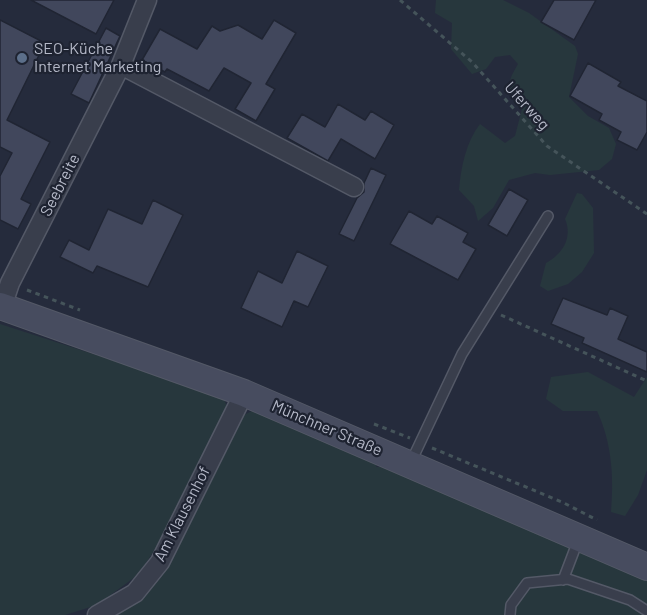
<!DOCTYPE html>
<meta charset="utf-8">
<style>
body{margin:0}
canvas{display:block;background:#252b3c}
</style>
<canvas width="647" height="615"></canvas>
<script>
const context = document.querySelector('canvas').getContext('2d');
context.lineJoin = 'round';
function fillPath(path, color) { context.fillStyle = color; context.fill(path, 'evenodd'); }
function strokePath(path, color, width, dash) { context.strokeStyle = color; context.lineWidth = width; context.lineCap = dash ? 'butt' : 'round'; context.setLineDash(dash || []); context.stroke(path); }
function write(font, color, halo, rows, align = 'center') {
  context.font = font + ' Barlow,sans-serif'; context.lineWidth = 4.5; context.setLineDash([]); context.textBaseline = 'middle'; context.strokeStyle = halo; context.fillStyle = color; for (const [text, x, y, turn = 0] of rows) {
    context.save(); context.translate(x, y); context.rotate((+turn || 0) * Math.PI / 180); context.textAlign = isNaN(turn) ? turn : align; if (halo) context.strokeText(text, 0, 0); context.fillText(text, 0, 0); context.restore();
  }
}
fillPath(new Path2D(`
 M436,0H503L529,13L575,46L578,54L569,97L588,116L609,128L616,144L612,159L599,170L550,175L535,173L509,180L493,208L478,221L474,206L459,190C461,167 466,142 480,124L505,143L515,136L522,109C507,89 505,86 518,64L510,55L495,57L486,69L472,74L451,49L452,23L435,13Z
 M577,193L582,194L593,208L594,253L582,272L568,284L548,291L540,286L546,263C563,254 573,237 565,219Z
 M0,324L223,396L228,410L164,535L139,574L97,605L65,615H0Z
 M588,372L634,397L647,377V470L638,495L625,516L611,512C614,477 612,443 597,411H563L546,399L551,377Z
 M256,409L378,461L376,467H388L647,572V615H105L128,602L242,416Z`), '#27373d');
const building = new Path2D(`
 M31,0H114L96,34Z
 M554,0H596L574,40L541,22Z
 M0,20L45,43L7,120L50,142L21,199L31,204L18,229L0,220V176L12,153L0,147Z
 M274,20L296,33L266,84L275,89L256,121L235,109L251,83L224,68L209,91L167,69L165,72L142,60L160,29L197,49L212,26L220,31L238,25L262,39Z
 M106,28L120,36L89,103L71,94Z
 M588,63L621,82L618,86L647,101V132L637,150L617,140L621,132L599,120L602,114L570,96Z
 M338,104L365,120L371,111L394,125L375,159L341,139L328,161L287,138L302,114L325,127Z
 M371,168L386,175L354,241L339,234L357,198L364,192V183Z
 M509,189L528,200L507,236L488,225Z
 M153,200L183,215L148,287L97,266L93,273L60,257L69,240L89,250L108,209L142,224Z
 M409,211L432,224L437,216L468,233L463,242L476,249L458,280L390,244Z
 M297,251L328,266L308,307L294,301L282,327L241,308L258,271L282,283Z
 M563,298L607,315L610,308L628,316L618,339L647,352V372L582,343L584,338L551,324Z`);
fillPath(building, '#41475c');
strokePath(building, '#202533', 1.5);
const service = new Path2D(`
 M410,464L462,354L548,216
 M563,580L579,538
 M510,615L511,605L527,583L568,579L630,600L647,611`);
const minor = new Path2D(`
 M121,65L354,187
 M2,307L10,283L121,65L147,0
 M97,615L135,593L160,562L244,393`);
const secondary = new Path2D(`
 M0,306L244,393L647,567`);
strokePath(service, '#545967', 12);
strokePath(minor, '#545967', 21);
strokePath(secondary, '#545967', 28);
strokePath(new Path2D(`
 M400,0L472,62L547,146L647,214
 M27,290L80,310
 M501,315L647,381
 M374,424L410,438
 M432,448L562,502L597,520`), '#45545a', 3, [4.5, 4.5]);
strokePath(service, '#393e4c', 9);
strokePath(minor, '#393e4c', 18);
strokePath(secondary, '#474c5f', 26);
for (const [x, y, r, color] of [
 [22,58,6,"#5c6f8a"]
]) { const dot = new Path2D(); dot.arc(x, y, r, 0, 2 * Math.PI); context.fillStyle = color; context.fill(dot); strokePath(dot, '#1e2331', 2); }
write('16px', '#b5b9c8', '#1e2331', [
 ["SEO-Küche",34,49],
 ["Internet Marketing",34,67]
], 'left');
write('16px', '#b5b9c8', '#1e2331', [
 ["Uferweg",527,106,48],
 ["Seebreite",60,185,-63],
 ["Münchner Straße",327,428,23],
 ["Am Klausenhof",182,514,-63]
]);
</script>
